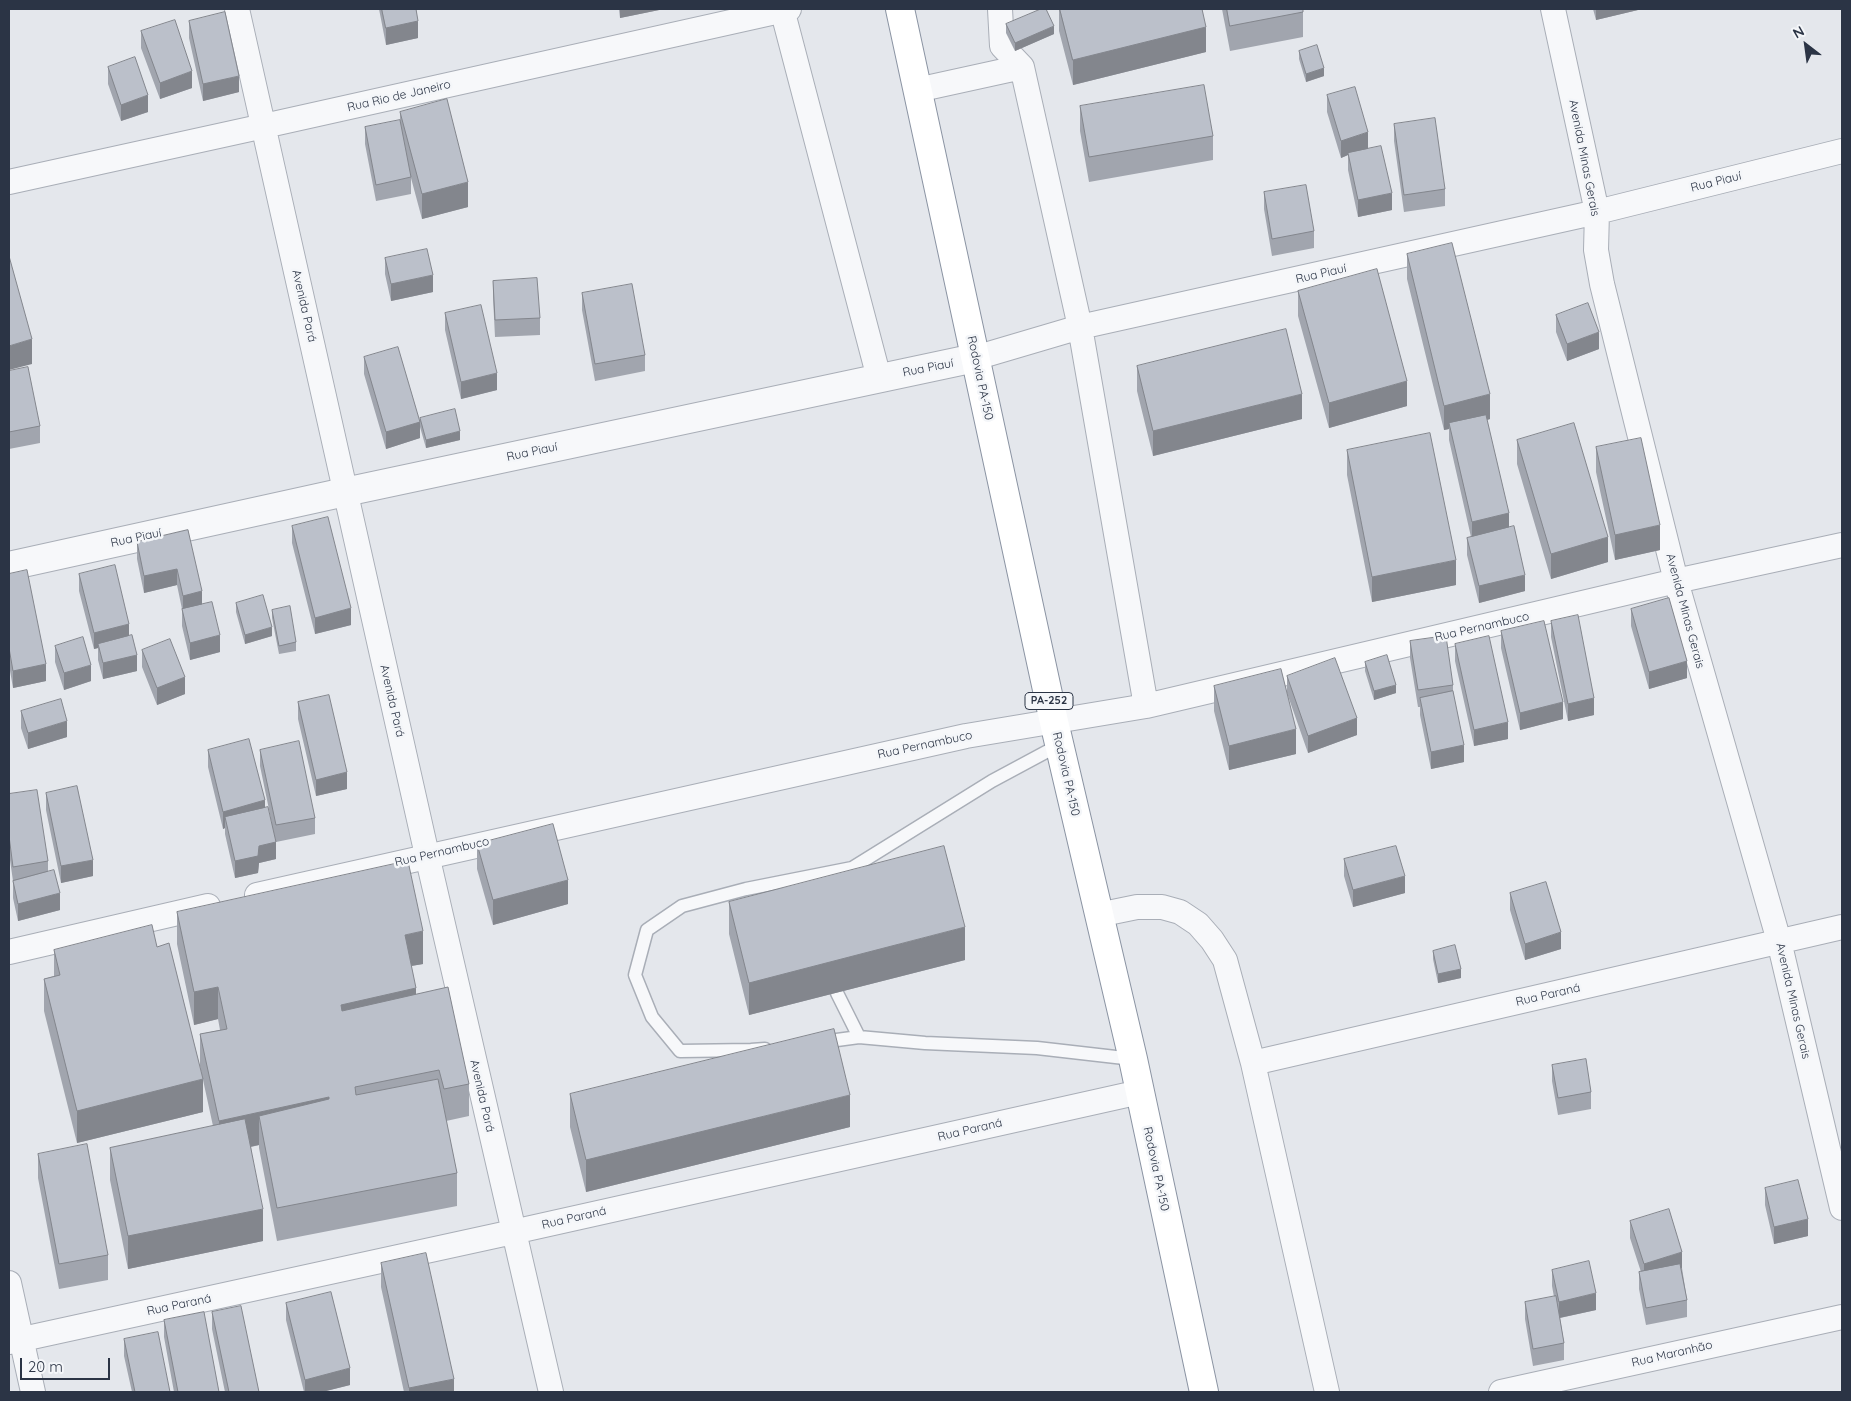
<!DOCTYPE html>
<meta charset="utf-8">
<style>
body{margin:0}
#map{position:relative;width:1851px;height:1401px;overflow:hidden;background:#e4e7ec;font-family:Quicksand,sans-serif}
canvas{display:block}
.frame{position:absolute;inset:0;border:10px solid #2b3445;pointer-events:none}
.north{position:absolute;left:1781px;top:20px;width:50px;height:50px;-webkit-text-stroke:4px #f4f6f9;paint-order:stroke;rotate:330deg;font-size:14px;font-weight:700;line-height:20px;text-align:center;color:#2b3445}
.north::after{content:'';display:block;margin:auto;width:18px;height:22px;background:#2b3445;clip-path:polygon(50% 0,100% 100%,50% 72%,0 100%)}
.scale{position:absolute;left:20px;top:1358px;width:90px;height:22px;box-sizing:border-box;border:2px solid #2b3445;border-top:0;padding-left:6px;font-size:15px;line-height:18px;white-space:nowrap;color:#2b3445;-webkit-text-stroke:4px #f4f6f9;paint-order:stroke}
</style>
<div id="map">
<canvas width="1851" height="1401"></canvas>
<div class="frame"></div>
<div class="north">N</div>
<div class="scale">20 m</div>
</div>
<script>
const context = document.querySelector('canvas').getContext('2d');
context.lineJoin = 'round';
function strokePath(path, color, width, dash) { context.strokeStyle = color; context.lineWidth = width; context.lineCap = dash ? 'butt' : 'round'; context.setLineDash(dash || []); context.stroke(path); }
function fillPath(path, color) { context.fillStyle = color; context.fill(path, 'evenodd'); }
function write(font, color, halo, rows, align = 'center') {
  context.font = font + ' Quicksand,sans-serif'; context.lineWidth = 5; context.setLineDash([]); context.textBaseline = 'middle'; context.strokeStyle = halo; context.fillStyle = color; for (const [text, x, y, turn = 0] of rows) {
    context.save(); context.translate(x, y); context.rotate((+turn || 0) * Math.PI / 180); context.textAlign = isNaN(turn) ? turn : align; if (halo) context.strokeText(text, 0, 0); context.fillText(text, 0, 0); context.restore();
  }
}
const service = new Path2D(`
 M837,993L859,1037
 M822,1042L859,1037L925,1043L1037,1048L1133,1059
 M765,1049L751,1050L680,1051L652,1017L635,975L647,930L682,906L746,889L852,868L992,781L1059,745`);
const minor = new Path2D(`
 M237,9L427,855L551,1392
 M782,9L879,378
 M1000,9L1002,46L1022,67L1080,327L1146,706
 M1553,9L1597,212L1596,250L1602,284L1676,581L1779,941L1842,1208
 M917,90L1022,67
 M9,182L264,126L789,9
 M975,358L1080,327L1597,212L1842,151
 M257,895L966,736L1146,706L1676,581L1842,545
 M1098,915L1137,907H1162L1180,912L1198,924L1212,940L1225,960L1253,1063L1327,1392
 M9,952L208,906
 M1253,1063L1842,927
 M9,1283L33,1392
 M9,1342L513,1232L1140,1092
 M1501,1392L1842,1317`);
const tertiary = new Path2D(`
 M9,566L345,492L975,358`);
const trunk = new Path2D(`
 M900,9L1054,722L1133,1059L1204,1392`);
strokePath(service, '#a9aeb7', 15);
strokePath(minor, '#a9aeb7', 26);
strokePath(tertiary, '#a9aeb7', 30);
strokePath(trunk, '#8b94a3', 30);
strokePath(service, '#f7f8fa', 12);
strokePath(minor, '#f7f8fa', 24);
strokePath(tertiary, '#f7f8fa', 28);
strokePath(trunk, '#fff', 28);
fillPath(new Path2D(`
 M379,9H416L418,38L386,45Z
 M619,9H664L620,18Z
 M1059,9H1202L1206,52L1073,85L1059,31Z
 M1222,9H1303V37L1230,51Z
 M1593,9H1638V10L1596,20Z
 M189,21L239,92L203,101L189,38Z
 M1006,24L1054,34L1015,51L1006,33Z
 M141,31L192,88L160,99L141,48Z
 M1299,51L1324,76L1306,82L1299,59Z
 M108,67L148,112L121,121L108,84Z
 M1327,95L1368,149L1392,210L1358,217L1348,170V155L1341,158L1327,112Z
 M1080,106L1213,136V160L1089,182L1080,131Z
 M400,112L468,207L422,219L411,178V194L376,201L365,144V127L400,123Z
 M1394,124L1445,189V206L1404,212L1394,141Z
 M1264,192L1314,231V248L1272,256L1264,209Z
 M1407,254L1490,419L1487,420L1509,528L1525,591L1479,603L1467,555V538L1471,537L1449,440V429L1444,430L1407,279Z
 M385,258L433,292L391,301L385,274Z
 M493,281L540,318V335L495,337L493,297Z
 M1298,291L1407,406L1329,428L1298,316Z
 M582,293L645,355V371L595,381L582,310Z
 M445,313L497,390L461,399L445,330Z
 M1556,315L1599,349L1567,361L1556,332Z
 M364,357L420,422V418L460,440L426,448L420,427V438L386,449L364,374Z
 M1137,366L1302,419L1153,456L1137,391Z
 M9,371L40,426V443L9,449Z
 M1517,440L1608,562L1551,579L1517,464Z
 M1596,447L1660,550L1615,560L1596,472Z
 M1347,450L1456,585L1372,602L1347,475Z
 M292,526L351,625L315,634L292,543Z
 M188,530L202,604L220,652L190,660L182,626V609L177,585L144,593L137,559V542Z
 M9,574L46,681L13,688L9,665Z
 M79,574L129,636L137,671L103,679L98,660V648L94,649L79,591Z
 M236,603L272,636L245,644L236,612Z
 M1631,609L1687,678L1649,689L1631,626Z
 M272,610L296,642V651L279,654L272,618Z
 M1551,621L1594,715L1568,721L1551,637Z
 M1501,631L1563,719L1520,730L1501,648Z
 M1410,641L1453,685V691L1464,762L1431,769L1420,715V707H1418L1410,658Z
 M1455,644L1508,739L1474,746L1455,661Z
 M55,646L91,681L64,690L55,662Z
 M142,650L185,694L157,705L142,667Z
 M1365,662L1396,693L1374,700L1365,671Z
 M1287,676L1357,735L1308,753L1287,693Z
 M1214,686L1296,754L1229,770L1214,711Z
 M298,702L347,789L316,796L298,719Z
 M21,711L67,737L28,749L21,728Z
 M208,750L265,807L272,824L260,766V750L315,818V834L276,842V859L259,863L258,873L235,878L225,834V828L223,829L208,767Z
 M46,793L93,876L61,883L46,810Z
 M9,794L48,861V872L60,910L18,921L13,898V881L9,853Z
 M477,844L568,904L493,925L477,869Z
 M1344,859L1405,893L1353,907L1344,876Z
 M1510,893L1561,949L1525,960L1510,910Z
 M729,902L965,960L749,1015L729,934Z
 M177,912L423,964L411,966L416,995L469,1084V1116L446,1121L457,1173V1206L277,1241L259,1148V1145L251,1147L263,1241L128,1269L110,1180V1148L213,1126L200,1066V1034L220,1030L218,1019L194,1025L177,944Z
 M157,947L203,1112L77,1143L44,1011V979L54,976V950Z
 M1433,951L1461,978L1438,983L1433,959Z
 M1552,1065L1591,1092V1109L1558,1115L1552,1081Z
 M570,1094L850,1127L586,1192L570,1127Z
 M38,1154L108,1255V1280L59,1289L38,1178Z
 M1765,1188L1808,1236L1774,1244L1765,1205Z
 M1630,1221L1682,1268L1687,1300V1317L1646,1325L1639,1289V1272H1641L1630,1238Z
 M381,1263L454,1392H404L381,1287Z
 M1552,1270L1596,1310L1560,1318L1564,1343V1360L1533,1366L1525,1319V1302L1554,1297L1552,1286Z
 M286,1303L350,1385L322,1392H304L286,1320Z
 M212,1312L259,1392H225L212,1329Z
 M164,1320L219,1392H174L164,1337Z
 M124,1339L170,1392H132L124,1356Z`), '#a1a5ae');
fillPath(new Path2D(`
 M620,9H664L620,18Z
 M1596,9H1638V10L1596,20Z
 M418,21V38L386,45V28Z
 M1054,26V34L1015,51V43Z
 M1206,27V52L1073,85V60Z
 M1324,68V76L1306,82V74Z
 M192,71V88L160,99V83Z
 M239,76V92L203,101V84Z
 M148,95V112L121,121V105Z
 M1368,132V149L1348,153V155L1341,158V141Z
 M468,182V207L422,219V194Z
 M1392,193V210L1358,217V200Z
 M433,275V292L391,301V284Z
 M1599,332V349L1567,361V344Z
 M32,339V364L9,370V346Z
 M497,373V390L461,399V382Z
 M1407,381V406L1329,428V403Z
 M1302,394V419L1153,456V431Z
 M1490,394V419L1450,429L1449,423V429L1444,430V406Z
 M420,422V438L386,449V432Z
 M460,431V440L426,448V440Z
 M1509,513V529L1472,538V522Z
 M1660,525V550L1615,560V535Z
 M1608,537V562L1551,579V554Z
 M1456,560V585L1372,602V577Z
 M177,569V585L144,593V576Z
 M1525,575V591L1479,603V586Z
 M202,591V608L183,612V596Z
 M351,608V625L315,634V618Z
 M129,624V641L98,644V648L94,649V633Z
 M272,627V636L245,644V635Z
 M220,635V652L190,660V643Z
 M137,655V671L103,679V663Z
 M1687,661V678L1649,689V672Z
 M46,664V681L13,688V671Z
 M91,665V681L64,690V673Z
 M185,677V694L157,705V688Z
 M1396,685V693L1374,700V691Z
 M1594,698V715L1568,721V704Z
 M1563,702V719L1520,730V713Z
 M1357,718V735L1308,753V736Z
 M67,721V737L28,749V733Z
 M1508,722V739L1474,746V730Z
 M1296,729V754L1229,770V746Z
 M1464,745V762L1431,769V752Z
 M347,772V789L316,796V780Z
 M265,800V817H225V828L223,829V812Z
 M276,842V859L259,863L258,873L235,878V861L259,846Z
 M93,860V876L61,883V866Z
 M1405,876V893L1353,907V890Z
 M568,880V904L493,925V900Z
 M60,893V910L18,921V904Z
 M965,927V960L749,1015V983Z
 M423,931V964L405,967V935Z
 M1561,932V949L1525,960V944Z
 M1461,969V978L1438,983V974Z
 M218,987V1019L194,1025V992Z
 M416,988V1020L341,1037V1005Z
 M203,1079V1112L77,1143V1111Z
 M850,1095V1127L586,1192V1160Z
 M329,1097V1130L259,1116V1145L219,1153V1121Z
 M263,1209V1241L128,1269V1236Z
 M1808,1219V1236L1774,1244V1227Z
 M1682,1252V1268L1644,1281V1264Z
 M1596,1293V1310L1559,1318V1302Z
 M350,1368V1385L322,1392H305V1380Z
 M454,1379V1392H409V1388Z`), '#83868d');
const building = new Path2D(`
 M382,9H416L418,21L386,28Z
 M1041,9H1046L1054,26L1015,43L1006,24Z
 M1060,9H1202L1206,27L1073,60Z
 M1227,9H1303V12L1230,26Z
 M225,12L239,76L203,84L189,21Z
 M175,20L192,71L160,83L141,31Z
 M1317,45L1324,68L1306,74L1299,51Z
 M135,57L148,95L121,105L108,67Z
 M1204,85L1213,136L1089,157L1080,106Z
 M1355,87L1368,132L1341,141L1327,95Z
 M447,99L468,182L422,194L400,112Z
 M1435,118L1445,189L1404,195L1394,124Z
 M400,120L411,177L376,185L365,127Z
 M1381,146L1392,193L1358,200L1348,153Z
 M1306,185L1314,231L1272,239L1264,192Z
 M1452,243L1490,394L1444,406L1407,254Z
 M427,249L433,275L391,284L385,258Z
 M9,256L32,339L9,346Z
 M1377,269L1407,381L1329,403L1298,291Z
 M537,278L540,318L495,320L493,281Z
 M632,284L645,355L595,364L582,293Z
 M1588,303L1599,332L1567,344L1556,315Z
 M481,305L497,373L461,382L445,313Z
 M1286,329L1302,394L1153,431L1137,366Z
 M398,347L420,422L386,432L364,357Z
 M28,367L40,426L9,432V371Z
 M455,409L460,431L426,440L420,418Z
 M1486,415L1509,513L1472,522L1449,423Z
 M1574,423L1608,537L1551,554L1517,440Z
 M1430,433L1456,560L1372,577L1347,450Z
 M1641,438L1660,525L1615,535L1596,447Z
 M328,517L351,608L315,618L292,526Z
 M1514,526L1525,575L1479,586L1467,538Z
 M188,530L202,591L183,596L177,569L144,576L137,542Z
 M115,565L129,624L94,633L79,574Z
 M27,570L46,664L13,671L9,648V574Z
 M263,595L272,627L245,635L236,603Z
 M1669,598L1687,661L1649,672L1631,609Z
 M212,602L220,635L190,643L182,609Z
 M290,606L296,642L279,646L272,610Z
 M1578,615L1594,698L1568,704L1551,621Z
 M1544,621L1563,702L1520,713L1501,631Z
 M132,635L137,655L103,663L98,644Z
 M1446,636L1453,685L1418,690L1410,641Z
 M1489,636L1508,722L1474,730L1455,644Z
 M83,637L91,665L64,673L55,646Z
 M170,639L185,677L157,688L142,650Z
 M1387,655L1396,685L1374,691L1365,662Z
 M1335,658L1357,718L1308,736L1287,676Z
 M1281,669L1296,729L1229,746L1214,686Z
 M1453,691L1464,745L1431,752L1420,698Z
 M329,695L347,772L316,780L298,702Z
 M61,699L67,721L28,733L21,711Z
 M249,739L265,800L223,812L208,750Z
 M299,741L315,818L276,825L260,750Z
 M77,786L93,860L61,866L46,793Z
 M37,790L48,861L13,867L9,836V794Z
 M268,807L276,842L259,846L258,856L235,861L225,817Z
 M553,824L568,880L493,900L477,844Z
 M944,846L965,927L749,983L729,902Z
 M1396,846L1405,876L1353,890L1344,859Z
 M408,861L423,931L405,935L416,988L341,1005L342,1011L448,987L469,1084L444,1089L439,1070L355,1087L356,1095L438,1079L457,1173L277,1208L259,1116L329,1099V1097L219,1121L200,1034L227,1029L218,987L194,992L177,912Z
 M54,870L60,893L18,904L13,881Z
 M1546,882L1561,932L1525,944L1510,893Z
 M152,925L157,947L169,943L203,1079L77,1111L44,979L60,975L54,950Z
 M1455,945L1461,969L1438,974L1433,951Z
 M834,1029L850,1095L586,1160L570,1094Z
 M1586,1059L1591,1092L1558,1098L1552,1065Z
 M245,1119L263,1209L128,1236L110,1148Z
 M87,1144L108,1255L59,1264L38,1154Z
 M1798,1180L1808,1219L1774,1227L1765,1188Z
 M1669,1209L1682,1252L1644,1264L1630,1221Z
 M426,1253L454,1379L409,1388L381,1263Z
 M1589,1261L1596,1293L1559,1302L1552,1270Z
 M1680,1264L1687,1300L1646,1308L1639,1272Z
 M331,1292L350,1368L305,1380L286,1303Z
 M1556,1296L1564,1343L1533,1349L1525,1302Z
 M241,1306L259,1392H229L212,1312Z
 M204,1312L219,1392H178L164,1320Z
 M158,1332L170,1392H135L124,1339Z`);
fillPath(building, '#bbc0ca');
strokePath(building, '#83868d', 1);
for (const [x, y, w] of [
 [1049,701,48]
]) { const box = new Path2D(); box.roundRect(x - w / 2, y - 8.5, w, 17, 4); context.fillStyle = '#f4f6f9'; context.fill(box); strokePath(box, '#2b3445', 1); }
write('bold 11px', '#2b3445', null, [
 ["PA-252",1049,701]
]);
write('12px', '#2b3445', '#f4f6f9', [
 ["Rua Rio de Janeiro",399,96,-13],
 ["Avenida Minas Gerais",1584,158,79],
 ["Rua Piauí",1716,182,-14],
 ["Rua Piauí",1321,274,-13],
 ["Avenida Pará",304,306,77],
 ["Rua Piauí",928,368,-11],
 ["Rodovia PA-150",980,378,78],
 ["Rua Piauí",532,452,-12],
 ["Rua Piauí",136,538,-12],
 ["Avenida Minas Gerais",1685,611,75],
 ["Rua Pernambuco",1482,627,-13],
 ["Avenida Pará",392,701,77],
 ["Rua Pernambuco",925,745,-12],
 ["Rodovia PA-150",1066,774,77],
 ["Rua Pernambuco",442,852,-13],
 ["Rua Paraná",1548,995,-13],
 ["Avenida Minas Gerais",1793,1001,77],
 ["Avenida Pará",482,1096,77],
 ["Rua Paraná",970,1130,-13],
 ["Rodovia PA-150",1156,1169,78],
 ["Rua Paraná",574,1218,-13],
 ["Rua Paraná",179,1305,-12],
 ["Rua Maranhão",1672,1354,-13]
]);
</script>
